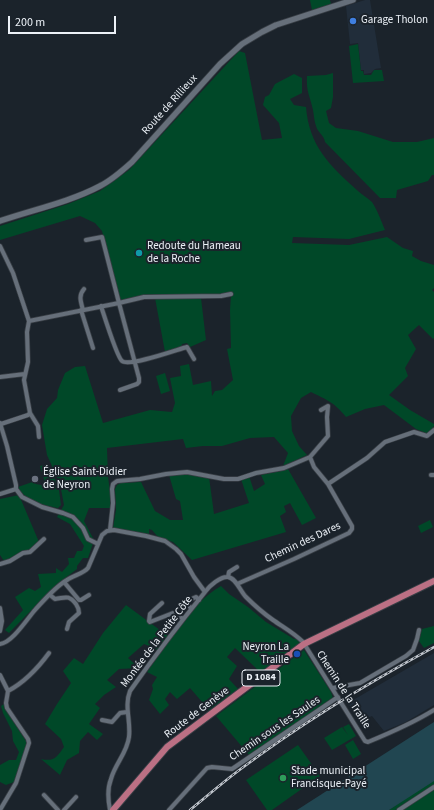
<!DOCTYPE html>
<meta charset="utf-8">
<style>
body{margin:0}
#map{position:relative;width:434px;height:810px;overflow:hidden;background:#1b232b;font-family:"Source Sans 3",sans-serif}
canvas{display:block}
.scale{position:absolute;left:8px;top:16px;width:108px;height:18px;box-sizing:border-box;border:2px solid #ecf1f7;border-top:0;padding-left:5px;font-size:12px;line-height:14px;white-space:nowrap;color:#ecf1f7;-webkit-text-stroke:3px #1b232b;paint-order:stroke}
</style>
<div id="map">
<canvas width="434" height="810"></canvas>
<div class="scale">200 m</div>
</div>
<script>
const context = document.querySelector('canvas').getContext('2d');
context.lineJoin = 'round';
function fillPath(path, color) { context.fillStyle = color; context.fill(path, 'evenodd'); }
function strokePath(path, color, width, dash) { context.strokeStyle = color; context.lineWidth = width; context.lineCap = dash ? 'butt' : 'round'; context.setLineDash(dash || []); context.stroke(path); }
function write(font, color, halo, rows, align = 'center') {
  context.font = font + ' "Source Sans 3",sans-serif'; context.lineWidth = 4; context.setLineDash([]); context.textBaseline = 'middle'; context.strokeStyle = halo; context.fillStyle = color; for (const [text, x, y, turn = 0] of rows) {
    context.save(); context.translate(x, y); context.rotate((+turn || 0) * Math.PI / 180); context.textAlign = isNaN(turn) ? turn : align; if (halo) context.strokeText(text, 0, 0); context.fillText(text, 0, 0); context.restore();
  }
}
fillPath(new Path2D(`
 M365,0H370L381,68L375,69L371,73L364,74V70H361L358,43L350,44L346,6Z
 M434,653V705L406,722L384,731L372,716L359,721L348,703Z`), '#212d3a');
fillPath(new Path2D(`
 M310,0H330L331,4L312,10Z
 M358,44L361,71H363L364,75H371L374,70H382L384,81L353,83L349,46Z
 M239,51L245,53L262,140L282,138L279,123L263,105L265,97L269,95L275,84L294,74L302,78V93L290,99L294,105L306,107C309,146 330,166 358,191C362,195 368,198 372,202C378,211 381,221 385,230L349,239L293,237L292,243L349,245L387,237L403,248L413,251L412,256L421,261L434,265V288L432,290L434,292V338L433,339L419,325L408,335L416,349L405,368L408,376L389,395L410,410L434,424V426L428,434L416,429L384,405L365,409L346,417C334,402 327,400 311,392L301,398L291,416L292,431L299,446L307,455L283,466L288,453L274,437L250,438L222,446H203L186,448L183,439L107,448L108,477L111,498L110,508H89L84,521L94,540L88,558H83L77,566V569L56,585L9,633L5,630L23,610L15,597L29,588L35,591L41,587L38,574L56,573V568L62,572L69,564L68,558H74L77,551H82L84,546L70,524L57,517L64,505L60,484L47,455L42,425L47,409L57,398L58,390L65,373L75,367L85,366L103,423L150,410L172,412L175,403L170,378L181,376L180,366L189,364L193,385L211,381L212,396L215,391L222,390L233,380L227,349L231,348L230,310L231,295L228,294L145,296L120,301L102,231L95,223L80,216L0,240V226L68,204L100,191L129,170Z
 M333,73V97L331,108L326,111L329,123L336,128L358,131L393,142H417L434,138V175H432L428,181L397,190L396,198H380L325,142C324,135 318,133 316,126C314,121 314,115 313,110C310,96 306,92 307,76L326,75Z
 M155,298H201L206,340L190,347L187,343L182,344L181,348L165,352Z
 M165,373L170,391L161,394L156,376Z
 M49,464L59,490L61,505L58,508C43,505 25,501 18,487L35,481L36,484L46,486L40,466Z
 M288,469L316,518L302,525L290,503L284,506L286,512L280,516L286,532L192,560L173,542L158,537L152,530L149,529V534L113,528L116,510L115,489L117,485L121,483L141,482L155,511L170,520H183L180,501L176,499L169,475L188,474L209,477L214,514L249,503L241,479L249,476L254,491L265,484L261,475L281,471Z
 M19,495L39,542L30,551H24L12,558L4,561L0,555V499Z
 M430,520L433,527L421,533L418,526Z
 M221,586L229,594L248,607L266,622L294,639H297L301,642L260,672L235,648L227,657L237,666L229,679L238,689L209,710L190,688L177,699L170,692L165,699L169,705L160,714L149,700L153,689L152,685L157,677L147,672C169,642 188,605 221,586Z
 M126,605L168,636L158,650L144,644L128,658L139,668L119,669L107,680L116,687L104,695L95,704L100,708L89,724L103,734L97,740L88,732L80,741L79,753L67,760L60,775L41,759C54,762 57,757 64,747L61,739L45,724L57,704L71,683L63,671L74,658L83,664L103,633Z
 M434,626V643L424,648L419,641L422,629Z
 M304,650L331,692L333,698L249,755L216,716Z
 M4,704L7,712L26,741L27,745L14,782L6,785L0,782V765L9,760H16L19,752L13,741L12,731L3,713L1,706Z
 M349,724L356,736L332,750L324,738L342,727L348,735L343,727Z
 M353,740L361,754L353,759L345,745Z
 M298,745L320,776L272,810H267L246,780Z
 M434,778V810H389Z`), '#004828');
fillPath(new Path2D(`
 M434,722V781L389,810H297Z`), '#214651');
const street = new Path2D(`
 M86,240L102,237L119,303L144,297L221,296L231,294
 M0,246L13,273L29,321L27,332L28,362L24,380L30,413L28,415L1,424
 M101,306C104,315 117,357 122,361C129,367 176,350 187,347L194,359
 M81,310L93,348
 M83,310C81,302 78,296 84,289
 M29,321L119,303L139,378V382L137,384L120,390
 M0,377L25,374
 M30,413L38,426L39,437
 M0,423L7,446L16,485V489
 M310,457L328,436L327,417L328,406L321,410
 M431,475H434
 M328,484L367,458L385,442L414,432L427,436L434,430
 M16,489L22,497L42,507L63,513L73,517L83,528L88,539L98,544
 M0,494L16,489
 M110,530L113,503L112,489L113,484L117,481L140,479L166,474L187,472L224,479H238L256,473L284,468L310,457L314,467L328,484L352,526V529L349,533L294,559L237,584
 M0,564L10,561L23,553L30,552L44,539
 M228,577L229,572L237,567
 M64,582L79,600H81L89,595
 M50,595L55,599C65,598 68,594 76,604C78,607 79,609 79,613L69,622L67,629
 M162,603L150,614L149,621L150,622L173,613H175L183,619
 M0,608L2,621L0,631
 M191,608L186,603L187,601L196,597L199,600
 M0,644C12,643 27,619 35,610C45,599 55,587 67,580C74,575 83,574 88,568L102,535L107,531L114,530L146,536L165,541L176,549L181,554L194,577L205,592
 M0,675L8,691L6,703L7,708L28,739L29,743L16,783L0,810
 M333,688L360,683L406,656L413,650L417,639L419,630
 M8,691C25,682 38,668 49,653
 M102,720L112,722L120,713L127,712
 M44,795L58,810
 M64,810L76,797
 M110,810C108,800 107,789 111,779C115,764 127,753 129,737C131,721 124,706 130,691C154,657 179,624 205,592C209,586 221,576 228,577C236,578 240,591 246,597C254,605 263,613 273,620C283,627 294,633 303,642L365,741L368,742C390,733 413,723 434,710
 M169,810L207,768L212,767L232,769L338,697
 M399,810L434,787`);
const secondary = new Path2D(`
 M0,221C32,210 70,202 100,186C112,180 122,171 132,162L220,64L242,44L262,32L276,25L353,0`);
const primary = new Path2D(`
 M113,810L167,747L304,644L434,581`);
strokePath(street, '#383e45', 5.5);
strokePath(secondary, '#383e45', 7);
strokePath(primary, '#383e45', 8);
strokePath(street, '#666f7a', 4);
strokePath(secondary, '#666f7a', 5.5);
strokePath(primary, '#bb7084', 6);
const rail = new Path2D(`
 M190,810C206,797 222,783 238,771C299,725 366,684 434,647`);
strokePath(rail, '#c0c5cc', 2.5);
strokePath(rail, '#1b232b', 1, [3]);
for (const [x, y, r, color] of [
 [353,21,4,"#3f7fe0"],
 [139,253,4,"#0f9aa8"],
 [35,479,4,"#6b7280"],
 [297,654,4,"#1a4fb4"],
 [283,778,4,"#2e9e5b"]
]) { const dot = new Path2D(); dot.arc(x, y, r, 0, 2 * Math.PI); context.fillStyle = color; context.fill(dot); strokePath(dot, '#1b232b', 1.5); }
for (const [x, y, w] of [
 [261,678,38]
]) { const box = new Path2D(); box.roundRect(x - w / 2, y - 8, w, 16, 3); context.fillStyle = '#1b232b'; context.fill(box); strokePath(box, '#ecf1f7', 1); }
write('bold 10px', '#ecf1f7', null, [
 ["D 1084",261,678]
]);
write('11px', '#ecf1f7', '#1b232b', [
 ["Garage Tholon",361,21],
 ["Redoute du Hameau",147,247],
 ["de la Roche",147,260],
 ["Église Saint-Didier",43,473],
 ["de Neyron",43,486],
 ["Neyron La",289,648,"right"],
 ["Traille",289,661,"right"],
 ["Stade municipal",291,772],
 ["Francisque-Payé",291,785]
], 'left');
write('11px', '#ecf1f7', '#1b232b', [
 ["Route de Rillieux",170,105,-48],
 ["Chemin des Dares",303,543,-25],
 ["Montée de la Petite Côte",157,642,-53],
 ["Chemin de la Traille",343,690,57],
 ["Route de Genève",197,713,-37],
 ["Chemin sous les Saules",275,729,-34]
]);
</script>
